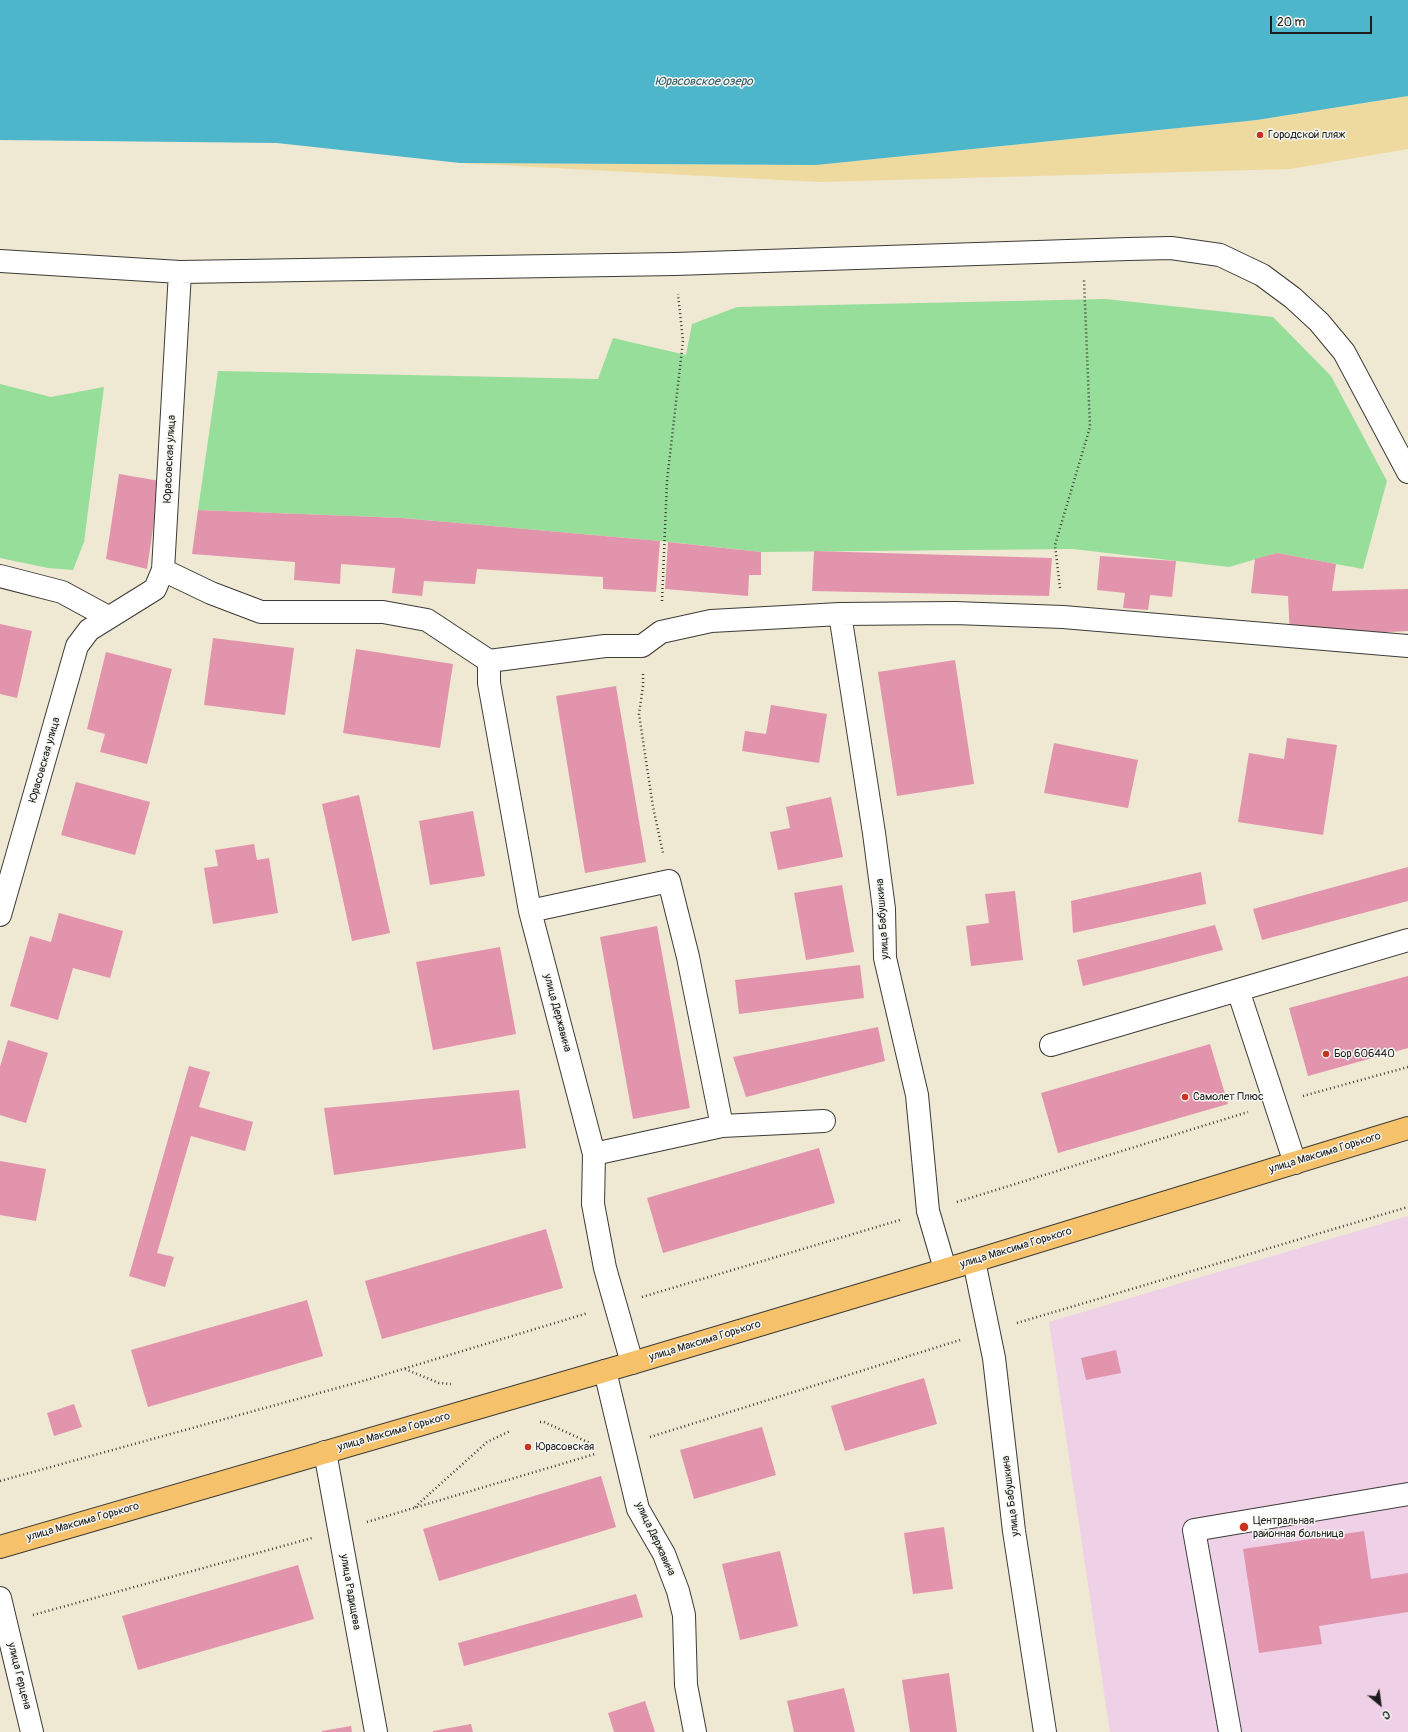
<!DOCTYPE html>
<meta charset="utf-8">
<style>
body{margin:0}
#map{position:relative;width:1408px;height:1732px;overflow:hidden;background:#efe8d3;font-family:Pangolin,sans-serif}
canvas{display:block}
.north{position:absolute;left:1360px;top:1684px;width:40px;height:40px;-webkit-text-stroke:3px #f6f6f2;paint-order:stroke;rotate:151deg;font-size:11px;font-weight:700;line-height:16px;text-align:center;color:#1c1c1c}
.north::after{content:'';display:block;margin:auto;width:14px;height:18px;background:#1c1c1c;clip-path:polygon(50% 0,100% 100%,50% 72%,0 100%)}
.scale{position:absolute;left:1270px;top:16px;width:102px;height:18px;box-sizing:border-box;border:2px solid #1c1c1c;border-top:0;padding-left:5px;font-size:12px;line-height:14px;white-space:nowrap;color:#1c1c1c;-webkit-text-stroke:3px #f6f6f2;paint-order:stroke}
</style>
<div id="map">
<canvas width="1408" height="1732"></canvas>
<div class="north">С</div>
<div class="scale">20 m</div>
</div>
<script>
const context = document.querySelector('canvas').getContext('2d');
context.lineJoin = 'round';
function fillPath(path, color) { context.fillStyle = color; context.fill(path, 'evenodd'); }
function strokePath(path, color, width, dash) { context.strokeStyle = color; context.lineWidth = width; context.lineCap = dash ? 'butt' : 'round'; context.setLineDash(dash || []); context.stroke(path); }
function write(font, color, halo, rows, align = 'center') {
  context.font = font + ' Pangolin,sans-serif'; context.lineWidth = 3; context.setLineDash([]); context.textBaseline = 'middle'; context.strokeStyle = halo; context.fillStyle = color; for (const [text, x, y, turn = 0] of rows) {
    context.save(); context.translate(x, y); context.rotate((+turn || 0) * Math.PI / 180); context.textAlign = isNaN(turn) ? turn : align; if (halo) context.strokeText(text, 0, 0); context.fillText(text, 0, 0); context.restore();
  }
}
fillPath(new Path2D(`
 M1408,1216V1732H1110L1049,1322Z`), '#eed0e7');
fillPath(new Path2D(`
 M1106,299L1273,317L1331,376L1387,481L1363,569L1277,553L1229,567L1073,549L761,552L660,541L402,518L198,510L218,371L598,379L613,338L686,355L692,324L737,307Z
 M0,384L51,397L104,387L84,542L73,570L48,568L0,558Z`), '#96de99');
fillPath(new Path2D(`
 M1408,96V149L1290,169L819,182L460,163L816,165L1257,120Z`), '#eeda9e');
fillPath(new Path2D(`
 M0,0H1408V96L1257,120L816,165L460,163L277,143L0,140Z`), '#4db6ca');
fillPath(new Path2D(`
 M119,474L160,481L147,569L106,559Z
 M198,510L402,518L660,541L656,592L603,589V577L477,569L475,584L424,581L422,596L392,593L395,568L341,564L340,584L294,580L295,562L192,554Z
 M668,542L761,552V575H749L748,596L665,589Z
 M814,551L1052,558L1049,596L812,591Z
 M1277,553L1336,564L1332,591L1408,589V631L1290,637L1288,596L1251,593L1255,559Z
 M1100,556L1176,561L1172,597L1150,595L1148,610L1123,608L1125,593L1097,590Z
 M0,624L32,631L17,698L0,694Z
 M213,638L294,648L285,715L204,705Z
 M356,649L453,664L440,748L343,733Z
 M106,652L172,669L147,764L100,752L105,734L87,729Z
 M955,660L974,784L897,796L878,672Z
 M616,686L646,862L585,873L556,696Z
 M771,705L827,714L819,763L742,751L745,731L766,734Z
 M1287,738L1337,745L1323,835L1238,822L1249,753L1284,759Z
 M1054,743L1138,760L1128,808L1044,793Z
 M76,782L150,802L135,855L61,835Z
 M359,795L390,933L352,941L322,804Z
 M831,797L843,857L778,870L770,832L790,828L786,807Z
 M473,811L485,876L430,885L419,821Z
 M254,844L257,860L269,858L278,913L213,924L204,868L218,866L215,850Z
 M1408,867V901L1262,940L1253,909Z
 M1201,872L1206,904L1073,933L1071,901Z
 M842,885L854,952L806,960L794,893Z
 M1015,891L1023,960L971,966L966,926L989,923L985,894Z
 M59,913L123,931L110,978L73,968L58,1020L10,1006L30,936L51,942Z
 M1215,925L1223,950L1083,986L1077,960Z
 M657,926L690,1108L633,1119L600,937Z
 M500,947L516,1034L433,1050L416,962Z
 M860,965L864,998L739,1014L735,980Z
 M1408,976V1048L1308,1076L1289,1008Z
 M878,1027L885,1061L746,1097L733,1057Z
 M8,1040L48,1053L26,1123L0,1115V1067Z
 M1210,1044L1228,1104L1058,1153L1041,1093Z
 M189,1066L210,1072L199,1107L253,1122L245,1151L191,1136L157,1253L174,1257L165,1287L129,1276Z
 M519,1090L526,1148L334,1175L324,1108Z
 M819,1148L835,1203L663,1253L647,1198Z
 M0,1161L46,1169L36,1221L0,1215Z
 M546,1229L563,1288L382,1339L365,1281Z
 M307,1300L323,1356L148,1407L131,1350Z
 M1116,1350L1121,1373L1086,1380L1081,1358Z
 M924,1378L937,1424L845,1451L831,1406Z
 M74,1404L82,1427L54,1436L47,1413Z
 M762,1427L776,1475L694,1499L680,1450Z
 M601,1476L616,1527L439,1581L423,1529Z
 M944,1527L953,1589L913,1594L904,1533Z
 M1364,1531L1371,1579L1408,1573V1612L1319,1626L1322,1644L1259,1653L1243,1549Z
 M780,1551L798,1626L740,1640L722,1564Z
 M298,1565L314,1619L138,1670L122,1616Z
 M636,1594L643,1617L464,1666L458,1643Z
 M949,1673L957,1732H910L902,1680Z
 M844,1688L855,1732H794L787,1701Z
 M645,1701L655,1732H614L608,1713Z
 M471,1724L473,1732H433V1731Z
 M351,1726L352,1732H322V1731Z`), '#e294ac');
const minor = new Path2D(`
 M0,261L180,272L675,264L1128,249L1171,248L1220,255L1262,275L1293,298L1319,322L1344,352L1408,472
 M163,570L211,593L261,612H383L427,620L489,661L605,646H642L661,632L711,621L840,614L955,613L1063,617L1408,646
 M0,576L62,592L108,617
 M840,614L874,833L884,909L885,958L917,1095L928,1211L945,1269
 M489,661V683L530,911L594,1154L593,1204L605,1268L632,1363
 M530,911L669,881L688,957L722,1126L594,1154
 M0,915L77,646L89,630L155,589L163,570L180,272
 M1238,990L1295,1163
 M1051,1045L1408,940
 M722,1126L824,1121
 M974,1261L994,1358L1014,1531L1045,1732
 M605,1371L638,1509L664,1554L678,1591L684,1615L686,1685L695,1732
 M325,1452L376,1732
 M0,1598L32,1732
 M1230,1732L1194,1530L1408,1494`);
const major = new Path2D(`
 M0,1547L632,1363L974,1261L1408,1128`);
strokePath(minor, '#3c3b37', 24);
strokePath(major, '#3c3b37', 24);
strokePath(new Path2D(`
 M1060,588L1055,545L1090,427L1084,280
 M662,601L667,481L683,341L678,294
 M643,674V686L639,714L653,807L663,853
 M1303,1096L1408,1067
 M957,1202L1248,1112
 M642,1297L900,1220
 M1017,1323L1408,1207
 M405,1369L439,1383L451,1384
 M540,1422H544L592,1444
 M650,1437L960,1340
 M0,1481L370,1379L588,1313
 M415,1507L487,1442L510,1431
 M367,1522L595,1454
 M33,1615L312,1538`), '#3c3b37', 2.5, [1, 3]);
strokePath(minor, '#fff', 22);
strokePath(major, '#f5c16b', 22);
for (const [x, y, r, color] of [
 [1260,135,4,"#c8321e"],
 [1326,1054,4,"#c8321e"],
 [1185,1097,4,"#c8321e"],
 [528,1447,4,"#c8321e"],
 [1244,1527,5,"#c8321e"]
]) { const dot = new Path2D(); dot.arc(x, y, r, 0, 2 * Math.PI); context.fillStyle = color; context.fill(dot); strokePath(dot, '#f6f6f2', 1.5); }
write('11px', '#1c1c1c', '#f6f6f2', [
 ["Городской пляж",1268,135],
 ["Бор 606440",1334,1054],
 ["Самолет Плюс",1193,1097],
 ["Юрасовская",536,1447],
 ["Центральная",1253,1521],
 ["районная больница",1253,1534]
], 'left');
write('11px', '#1c1c1c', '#f6f6f2', [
 ["Юрасовская улица",170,459,-87],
 ["Юрасовская улица",45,760,-74],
 ["улица Бабушкина",883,919,-94],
 ["улица Державина",557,1013,75],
 ["улица Максима Горького",1325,1153,-17],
 ["улица Максима Горького",1016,1248,-17],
 ["улица Максима Горького",705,1341,-17],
 ["улица Максима Горького",394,1432,-16],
 ["улица Бабушкина",1011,1496,-97],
 ["улица Максима Горького",83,1522,-16],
 ["улица Державина",655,1539,65],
 ["улица Радищева",350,1592,80],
 ["улица Герцена",19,1676,76]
]);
write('italic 12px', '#305a62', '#f6f6f2', [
 ["Юрасовское озеро",704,82]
]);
</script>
